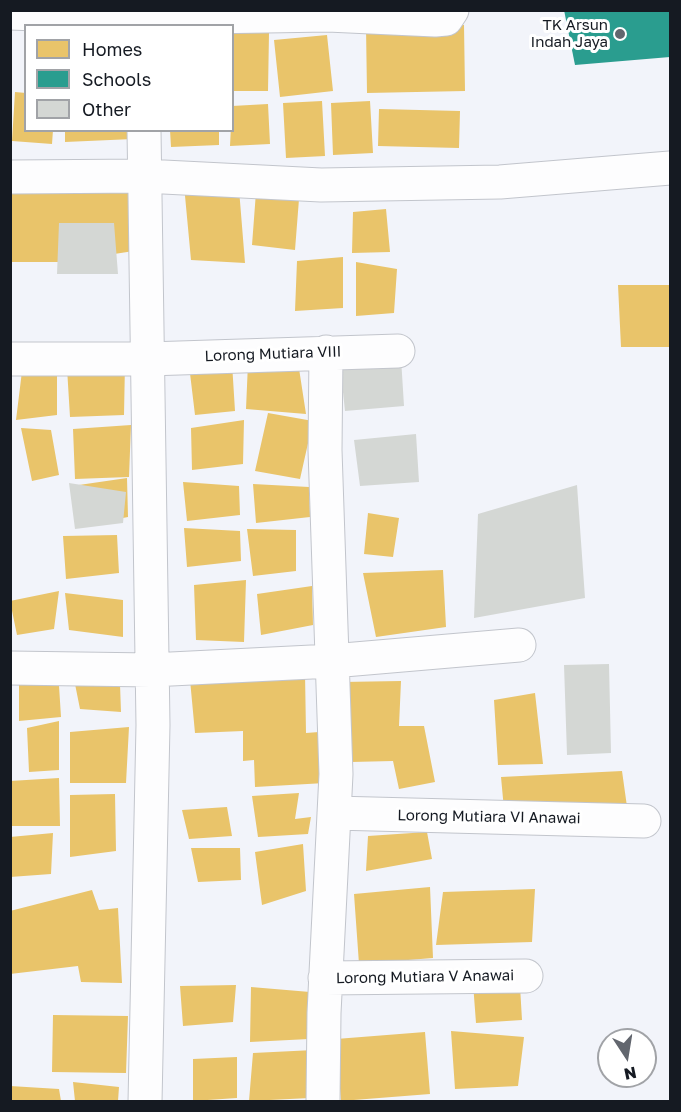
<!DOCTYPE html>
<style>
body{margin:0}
#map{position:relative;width:681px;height:1112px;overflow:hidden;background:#f2f4fa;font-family:"Golos Text",sans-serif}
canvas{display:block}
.frame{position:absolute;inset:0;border:12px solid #151a22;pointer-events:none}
.legend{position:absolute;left:24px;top:24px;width:210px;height:108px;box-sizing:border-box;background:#fff;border:2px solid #a1a3a7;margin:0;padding:8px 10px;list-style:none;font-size:18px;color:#151a22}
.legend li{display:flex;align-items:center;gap:12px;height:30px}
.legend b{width:30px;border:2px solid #a1a3a7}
.north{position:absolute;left:597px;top:1028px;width:60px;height:60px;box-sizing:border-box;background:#fff;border:2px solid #a1a3a7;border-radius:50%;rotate:168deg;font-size:16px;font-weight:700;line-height:24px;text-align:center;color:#151a22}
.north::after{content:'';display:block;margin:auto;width:21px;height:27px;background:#62666e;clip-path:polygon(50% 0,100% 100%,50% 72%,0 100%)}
</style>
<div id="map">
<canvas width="681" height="1112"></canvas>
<div class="frame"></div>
<ul class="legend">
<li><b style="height:16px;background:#e9c46a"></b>Homes</li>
<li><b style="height:16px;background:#2a9d8f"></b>Schools</li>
<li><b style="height:16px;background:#d4d7d4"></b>Other</li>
</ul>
<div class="north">N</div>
</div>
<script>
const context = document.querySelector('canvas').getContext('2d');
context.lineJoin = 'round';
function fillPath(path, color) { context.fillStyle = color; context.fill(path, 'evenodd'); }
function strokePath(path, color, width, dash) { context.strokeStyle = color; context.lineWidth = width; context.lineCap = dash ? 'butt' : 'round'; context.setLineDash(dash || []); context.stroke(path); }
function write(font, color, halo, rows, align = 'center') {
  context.font = font + ' "Golos Text",sans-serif'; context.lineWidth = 6; context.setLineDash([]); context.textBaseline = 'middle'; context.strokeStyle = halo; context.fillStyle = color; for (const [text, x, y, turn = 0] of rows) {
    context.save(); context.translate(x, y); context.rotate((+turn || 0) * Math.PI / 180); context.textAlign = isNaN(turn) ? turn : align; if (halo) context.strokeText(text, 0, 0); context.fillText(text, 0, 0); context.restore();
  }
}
fillPath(new Path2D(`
 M464,25L465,91L367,93L366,27Z
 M232,33H269L268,91H232Z
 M327,35L333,91L280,97L274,40Z
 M15,92L26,93V130H53L52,144L12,141Z
 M322,101L325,156L286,158L283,103Z
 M370,101L373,153L333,155L331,103Z
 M268,104L270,144L230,146L232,106Z
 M379,109L460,111L459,148L378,146Z
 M65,130H133V139L65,142Z
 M170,130H219V145L171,147Z
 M184,185L239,189L245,263L191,260Z
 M134,190L140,250L63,262H10V193L62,194Z
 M256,192L299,199L295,250L252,245Z
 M386,209L390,252L352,253L353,212Z
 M343,257V308L295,311L297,261Z
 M356,262L397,269L394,313L356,316Z
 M618,285H670V347H621Z
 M298,362L306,414L246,409L248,363Z
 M23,363L57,365V415L16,420Z
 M125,363L124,415L70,417L67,368Z
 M232,363L235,411L195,415L189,365Z
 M268,413L313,421L300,479L255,471Z
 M244,420L243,464L192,470L191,428Z
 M131,425L129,477L75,479L73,429Z
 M21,428L51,430L59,475L32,481Z
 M127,478L128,517L76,527L72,486Z
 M183,482L239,486L240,515L187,521Z
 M253,484L309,487L310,517L256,523Z
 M368,513L399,518L393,557L364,554Z
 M184,528L240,531L241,561L187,567Z
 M247,529L296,530V571L253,576Z
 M117,535L119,573L66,579L63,536Z
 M443,570L446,627L376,637L363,573Z
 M246,580L244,642L196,640L194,585Z
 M312,586L313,625L261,635L257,594Z
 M59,591L54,629L17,635L10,601Z
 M65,593L123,600V637L69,630Z
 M189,669L305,673L306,733L319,732L325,783L255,787L254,760L243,761V731L195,733Z
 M58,670L61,717L19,721V674Z
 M401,681L399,726H424L435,782L399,789L393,761L351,762L342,682Z
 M75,684H120L121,712L80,709Z
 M535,693L543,764L498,765L494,700Z
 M59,721V770L29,772L27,728Z
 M129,727L126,783H70V732Z
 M622,771L630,828L506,831L501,777Z
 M59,778L60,826H10V781Z
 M299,793L295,819L311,817L308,834L258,837L252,796Z
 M115,794L116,851L70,857V795Z
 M227,807L232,836L189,839L182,810Z
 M427,832L432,859L366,871L368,836Z
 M53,833L51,874L10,877V837Z
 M303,844L306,891L262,905L255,852Z
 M191,848H240L241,880L198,882Z
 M430,887L433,958L359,964L354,894Z
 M535,889L532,942L436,945L443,892Z
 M92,890L99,910L118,908L122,983L81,982L78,966L10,974V911Z
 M519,969L522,1020L476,1023L472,970Z
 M236,985L233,1022L183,1026L180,986Z
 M251,987L310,992L309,1039L250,1042Z
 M53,1015L128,1016L126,1073L52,1072Z
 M451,1031L524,1037L518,1086L455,1089Z
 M425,1032L430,1094L341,1101L336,1039Z
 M314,1050L310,1098L249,1101L253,1053Z
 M237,1057V1098L193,1101V1059Z
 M73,1082L119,1087L118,1101H75Z
 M10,1086L59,1089L61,1101H10Z`), '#e9c46a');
fillPath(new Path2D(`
 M564,10H670V57L575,65Z`), '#2a9d8f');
fillPath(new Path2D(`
 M59,223H114L118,274H57Z
 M401,358L404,406L345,411L340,364Z
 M416,434L419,482L360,486L354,440Z
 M69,483L126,492L123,523L75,529Z
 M577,485L585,598L474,618L478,514Z
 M609,664L611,753L567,755L564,665Z`), '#d4d7d4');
const minor = new Path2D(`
 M10,13L144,18L328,15L435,20L446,19L452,10
 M144,130L153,725L145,1102
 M10,177L144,176L321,185L500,182L670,168
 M10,359H148L398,351
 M10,668L151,670L332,661L519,645
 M334,813L644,821
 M325,978L526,976
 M323,1102L324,1013L336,774L325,450L326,352`);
strokePath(minor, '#c2c5cc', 35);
strokePath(minor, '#fdfdfe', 33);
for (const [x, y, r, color] of [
 [620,34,6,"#62666e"]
]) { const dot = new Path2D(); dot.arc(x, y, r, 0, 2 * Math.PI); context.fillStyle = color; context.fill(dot); strokePath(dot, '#fff', 2); }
write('15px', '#151a22', '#fff', [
 ["TK Arsun",608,25],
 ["Indah Jaya",608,42]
], 'right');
write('15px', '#151a22', '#fff', [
 ["Lorong Mutiara VIII",273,354,-2],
 ["Lorong Mutiara VI Anawai",489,817,1],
 ["Lorong Mutiara V Anawai",425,977,-1]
]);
</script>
